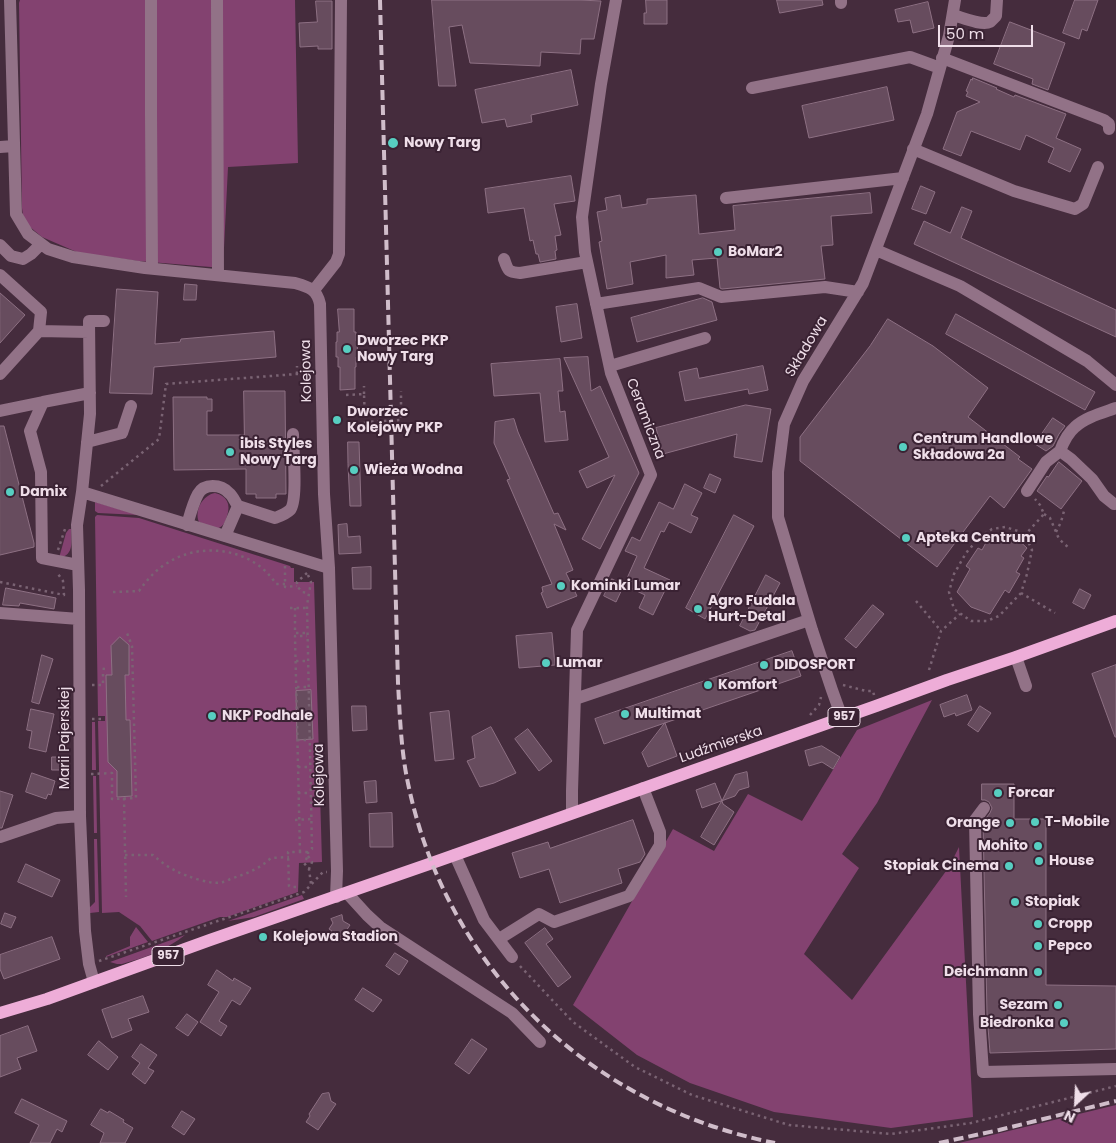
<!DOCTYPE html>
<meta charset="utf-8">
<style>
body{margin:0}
#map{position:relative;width:1116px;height:1143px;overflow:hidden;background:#452c3d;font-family:Poppins,sans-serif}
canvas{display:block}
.north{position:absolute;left:1051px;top:1078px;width:50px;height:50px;-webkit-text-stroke:4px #3a2233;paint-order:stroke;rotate:205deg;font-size:14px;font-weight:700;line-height:20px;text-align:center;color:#efdee9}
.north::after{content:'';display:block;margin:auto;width:18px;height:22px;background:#efdee9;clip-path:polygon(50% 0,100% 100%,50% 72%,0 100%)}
.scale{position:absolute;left:938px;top:25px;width:95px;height:22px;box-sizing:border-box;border:2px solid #efdee9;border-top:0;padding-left:6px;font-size:15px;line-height:18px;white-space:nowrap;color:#efdee9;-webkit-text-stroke:4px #3a2233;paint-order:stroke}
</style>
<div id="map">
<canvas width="1116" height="1143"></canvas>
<div class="north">N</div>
<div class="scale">50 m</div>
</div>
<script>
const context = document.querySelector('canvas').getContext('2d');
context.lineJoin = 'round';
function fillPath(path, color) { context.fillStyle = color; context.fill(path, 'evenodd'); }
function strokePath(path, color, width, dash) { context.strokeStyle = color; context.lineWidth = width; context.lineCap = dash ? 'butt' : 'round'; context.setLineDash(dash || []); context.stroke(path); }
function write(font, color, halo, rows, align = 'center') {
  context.font = font + ' Poppins,sans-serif'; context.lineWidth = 4; context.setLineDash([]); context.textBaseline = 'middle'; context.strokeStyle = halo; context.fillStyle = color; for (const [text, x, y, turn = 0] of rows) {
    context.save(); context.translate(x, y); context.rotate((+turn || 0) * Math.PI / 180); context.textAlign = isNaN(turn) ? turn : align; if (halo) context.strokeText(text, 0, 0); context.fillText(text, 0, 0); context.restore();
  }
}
fillPath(new Path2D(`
 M20,0H295L298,163L228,167L223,268L138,261L79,253L42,237L24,222L22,208L19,3Z
 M215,493C227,496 231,504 227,516C225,522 224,526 217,529L199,522C194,510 203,495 215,493Z
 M95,502L139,515L98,513L95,511Z
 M97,515L139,518L290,566L291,568H294V582H314L322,862L299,863L298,892L227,917H220L152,941L140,926L119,912L102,913L98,721H105V716H98L95,517Z
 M69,529H71C71,541 75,555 59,558L66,533Z
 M932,700L877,803L842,854L859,868L804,954L852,1000L949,867L959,847L973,1117L891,1128L774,1112L690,1083L637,1055L573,1005L673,829L714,851L748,794L802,821L857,730Z
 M92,722H95L96,770H92Z
 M93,776H96L97,833H94Z
 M94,839H97L99,912L90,913V907L95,902Z
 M302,895L304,899L254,917L228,921Z
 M136,927L148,942L106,957V956L130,946V937Z
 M185,935C168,949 144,958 122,964H117L110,962Z
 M1116,1105V1143H959Z`), '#834270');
const building = new Path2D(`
 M432,0H580L601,1L594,39H581L580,54L541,52L540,66L470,63L462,25L449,27L456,86H439Z
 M646,0H667V24H644V13H646Z
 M777,0H822L823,5L780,13Z
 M1075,0H1098L1087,31L1082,29L1079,39L1063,33Z
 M316,1H332V49H318V46L300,47L299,23L317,22Z
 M928,2L934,28L913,33L910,20L898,22L895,10Z
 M1010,22L1065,43L1048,90L1032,84L1033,79L994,64Z
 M571,70L578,105L531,115L532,122L507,127L505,119L482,123L475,90Z
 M973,78L997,88L996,89L1014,97L1015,95L1066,114L1056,138L1081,149L1070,172L1048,162L1054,148L1026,135L1020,150L971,131L961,156L943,149L957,112L980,102L966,96L968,92L966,91L971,79L972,80Z
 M887,87L894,120L809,138L802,106Z
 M571,176L575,201L554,204L561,235L555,236L557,250L555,251L556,259L540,262L538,254H536L533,240L530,241L524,208L488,213L485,189Z
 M921,186L935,192L926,214L912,209Z
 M870,193L872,213L831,216L833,245L821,246L825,279L722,289L720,288L717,258L692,260L694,275L666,278V255L630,262L633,284L607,289L599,242L602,241L597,212L607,210L605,198L620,195L622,208L647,204V199L696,195L699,234L735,230L733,206Z
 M962,207L972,211L961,238L1116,310V337L914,244L924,221L950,233Z
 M185,284L197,285L196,300H184Z
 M117,289L158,292L155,344L180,342L181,339L274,331L276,357L154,367L152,394L110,393Z
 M0,293L25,315L0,343Z
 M703,298L712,302L717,320L637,342L631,318Z
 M577,304L582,338L561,342L556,307Z
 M338,309H354V332H356V341H357L358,357H356V367H355V389L340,390V367H338V357H336V342H337V332H339Z
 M956,314L1095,392L1085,410L946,334Z
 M888,319L933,346L988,388L968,417L1020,457L1018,459L1032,469L1004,508L990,496L937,567L800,461V437L870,346Z
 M588,357L591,391L600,386L639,473L600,549L582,539L615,475L587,488L579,471L609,457L564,358Z
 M560,359L563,391H558L560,412L565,411L568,440L545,442L540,393L494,396L491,364Z
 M763,366L768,390L749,394L748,389L685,401L679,372L697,368L699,378Z
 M244,391H285L286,494H276V498H256V494H246V469L174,470L173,397H207V399H212V411H207V435H244Z
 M746,405L771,409L762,462L734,457L737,434L663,454L656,428Z
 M1053,418L1065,426L1059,434L1053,446L1046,451L1035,444Z
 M514,419L518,432L554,514L558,513L566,530L554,524L573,570L566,573L577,596L547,608L541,593L543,592L542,587L552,584L507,480L510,479L494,443L495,422Z
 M0,426H4L34,543V547L0,555Z
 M348,442H359L361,506H350L348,464Z
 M1059,462L1082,481L1061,509L1037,491L1047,476L1048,477Z
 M710,474L721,479L715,493L704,488Z
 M685,484L702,493L691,515L698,518L691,533L669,522L664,532L661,531L644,568L670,580L653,615L639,608L645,595L624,585L637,556L625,551L632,537L640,541L659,502L673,509Z
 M734,515L754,526L705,619L686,608Z
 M347,524L348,537L360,536L361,553L339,554L338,525Z
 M1002,532L1015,537L1027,548L1021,556L1024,558L1016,572L1020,574L1009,593L1005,590L990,614L971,607L957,592L970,569L966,566L978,548L982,550L989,537L996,541Z
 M371,567V589H353L352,568Z
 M766,575L780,583L755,630L750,631L740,626Z
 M612,579L624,585L616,602L604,596Z
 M6,588L56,598L54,609L20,603L19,606L3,605Z
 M1080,589L1091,595L1084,609L1073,603Z
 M873,605L884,614L856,648L845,639Z
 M552,633L555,665L519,668L516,636Z
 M120,637L129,645V675H125L126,720H130L132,796L117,797V771L108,762L106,675H112L111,646Z
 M792,651L801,676L604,744L595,719Z
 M42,655L53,659L39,704L32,702Z
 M1116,665V737H1115L1092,674Z
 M311,690L313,739L297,740L296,691Z
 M967,695L972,710L956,716L955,713L944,717L940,705Z
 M352,706H366L367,730L353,731Z
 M980,706L991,713L978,732L968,725Z
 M31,709L54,714L46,752L29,748L32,731L27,730Z
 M449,711L454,759L435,761L430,713Z
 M665,723L677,756L648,767L642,753Z
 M491,727L516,773L494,783L480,787L467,761L475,758L472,737Z
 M528,729L552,761L539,771L515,739Z
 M822,746L840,757L833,769L822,762L809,766L805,751Z
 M52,757H64V770H52Z
 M747,772L749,787L739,790L735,796L702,808L696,790L715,783L722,801L735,775Z
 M32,773L55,781L51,795L48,794L46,799L26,792Z
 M376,781L377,802L366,803L364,782Z
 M982,784H1014V819H1046V985L1116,986V1049L990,1053L987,1014L983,822L990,813L992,808L989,802L985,800H982Z
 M0,791L13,795L2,828H0Z
 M722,801L723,804L734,812L714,845L701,837Z
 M392,813L393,847H370L369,814Z
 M633,820L645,854L640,862L618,869L622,883L560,903L549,869L520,878L512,853L548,842L550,848Z
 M26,864L60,880L52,897L18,882Z
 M5,913L16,917L11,928L1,924Z
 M342,915L343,921L350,925L340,940L330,934L332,931L329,929L333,923L331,919Z
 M545,928L553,939L546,944L571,977L558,987L525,943Z
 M52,937L60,959L4,979L0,969V955Z
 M395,953L408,961L399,975L386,966Z
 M217,970L233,981L234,978L251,988L240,1005L232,1000L219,1021L227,1026L221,1036L200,1022L219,992L208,985Z
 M363,988L382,1000L373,1012L355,1000Z
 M143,996L149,1012L128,1019L132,1030L112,1038L102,1010Z
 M187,1014L198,1022L188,1036L176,1028Z
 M28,1026L37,1051L17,1058L21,1069L0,1077V1036Z
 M472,1039L487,1049L469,1074L455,1064Z
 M99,1041L118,1057L108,1070L88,1055Z
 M141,1044L157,1055L148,1068L154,1071L145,1084L132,1074L140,1063L132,1057Z
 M329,1093L331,1101L336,1104L318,1130L306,1122L310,1116L309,1114L322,1094Z
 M22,1099L67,1121L62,1132L57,1129L50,1143H30L39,1125L15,1113Z
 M101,1109L108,1113L109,1111L124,1120L123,1122L133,1128L125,1143H100L104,1133L91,1125Z
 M182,1111L195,1119L184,1135L172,1127Z`);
fillPath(building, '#674c5e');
strokePath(building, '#8d7083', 1);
strokePath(new Path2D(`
 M297,374V366
 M364,394V386
 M346,395L364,394L365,422L401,420V391
 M101,486L159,439L166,384L297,374L310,375
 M1044,514L1050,518L1059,539L1070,549
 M1056,532L1061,522L1064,511
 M1024,536L1044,514L1040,505L1035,499
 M58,550L65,529
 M285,566V587L297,586
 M307,573L297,582V586L302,592L308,593
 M308,575L311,582L307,605L312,849L308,852V856L304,863L309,869L311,884
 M0,582L64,595L63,581L58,574
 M113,592L139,591C147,580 156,569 169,562C203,541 254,549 276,584H285
 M1021,593L999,616L987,621H971L954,609L949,592L954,574L966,553L979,538L992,529L1005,527L1018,531L1027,539L1032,550L1027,574L1021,593L1055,613
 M916,601L941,631
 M290,608H307
 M295,608V633H307
 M296,661H308
 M929,670L941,631L960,614
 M92,685H103V674L104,667
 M843,685L866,691H873L874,695
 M297,687H309
 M293,714H309
 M810,715L819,705L821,697
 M92,719H105
 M297,740H310
 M298,767H310
 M91,774L112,773V799L136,798L132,646L127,633
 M298,793H311
 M124,798L126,897
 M295,820L312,819
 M300,852L295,636H307
 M125,855H153C169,869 180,874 200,880C208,882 215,884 223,882C225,882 229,880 230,879C246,874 259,869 271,858L289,857
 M308,856L312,862L309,869
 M296,887H291L289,886L288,852H308
 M99,961L304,892L323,872H327
 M520,966L573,1022L635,1067L692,1095L789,1125L891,1134L971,1123L1116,1086`), '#7a6373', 2.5, [2.5, 4]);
strokePath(new Path2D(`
 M10,0L16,214L28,234L48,249L73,257L145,268L295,283C309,287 317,289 320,304L324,494L329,568L337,871L336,897
 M151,0V113L152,268
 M217,0L218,275
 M841,0V3
 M953,15C961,17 982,26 990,22C991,21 995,17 996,16L997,0
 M942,58L1104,120L1109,124V129
 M752,88L910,57L940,68
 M0,147L14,146
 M913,149L1014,191L1075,209L1083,204L1098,167
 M726,198L903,178
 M0,245L11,256L23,259L31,254L41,244
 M876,250L960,286L1087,361L1116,385
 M504,259C508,271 508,272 520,273L587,262
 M0,275L41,312L39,331L89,332
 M314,290L336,262L339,254L341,0
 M596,304L699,288L721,297L825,287L858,292
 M610,366L705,338
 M0,374L39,331
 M0,411L43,402
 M87,442L122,433L131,406
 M1027,491L1046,462L1060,451
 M82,492L329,568
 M1114,504L1104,496L1092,479L1071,459L1060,451C1063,443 1068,433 1075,427C1086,417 1102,413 1116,408
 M187,525C190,515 193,503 198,494C204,483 221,484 229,493C233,496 235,502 238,506L275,518C280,516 286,514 290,510C298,502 293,448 293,434
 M225,536L238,506
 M78,565L42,558L41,472L30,431L43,402L90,393
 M0,613L79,619
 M1016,657L1026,686
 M575,699L809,620
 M842,718L832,690L812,630L778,517V472L784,424L803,381L863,283L927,114L949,36L955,0
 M984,808L975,820L979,1014L983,1072L1116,1069
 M572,813V791L577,630L651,475L611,373L585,252L582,217L601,84L616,0
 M0,837L56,818L80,816
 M455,855L484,920L512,957
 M347,893L367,915L380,927L512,1013L540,1042
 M499,939L539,914L554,922L629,896L660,845V832L643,788
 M94,982L89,964L85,931L80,816L79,590L77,525L82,492L90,414L89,321H104`), '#927287', 12);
strokePath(new Path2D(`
 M0,1013L47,999L210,940L432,863L876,706L947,680L1016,657L1116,621`), '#eeadd8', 12);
strokePath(new Path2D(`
 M380,0L398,683C400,718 401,753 409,788C449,972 591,1106 775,1143
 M939,1143L999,1130L1116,1101`), '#d0bdca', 4, [10, 5]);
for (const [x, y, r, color] of [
 [393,143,6,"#57cec1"],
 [718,252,5,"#57cec1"],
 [347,349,5,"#57cec1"],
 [337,420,5,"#57cec1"],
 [903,447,5,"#57cec1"],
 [230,452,5,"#57cec1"],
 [354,470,5,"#57cec1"],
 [10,492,5,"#57cec1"],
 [906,538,5,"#57cec1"],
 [561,586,5,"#57cec1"],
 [698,609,5,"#57cec1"],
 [546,663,5,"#57cec1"],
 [764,665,5,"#57cec1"],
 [708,685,5,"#57cec1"],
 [625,714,5,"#57cec1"],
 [212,716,5,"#57cec1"],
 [998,793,5,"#57cec1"],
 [1035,822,5,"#57cec1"],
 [1010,823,5,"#57cec1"],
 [1038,846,5,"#57cec1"],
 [1039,861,5,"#57cec1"],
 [1009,866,5,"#57cec1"],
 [1015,902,5,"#57cec1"],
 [1038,924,5,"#57cec1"],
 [263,937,5,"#57cec1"],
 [1038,946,5,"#57cec1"],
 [1038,972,5,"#57cec1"],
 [1058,1005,5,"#57cec1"],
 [1064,1023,5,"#57cec1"]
]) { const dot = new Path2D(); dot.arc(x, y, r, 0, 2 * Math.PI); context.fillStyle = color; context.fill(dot); strokePath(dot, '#3a2233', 2); }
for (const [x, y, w] of [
 [844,717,32],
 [168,956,32]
]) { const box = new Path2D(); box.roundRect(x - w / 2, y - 9.5, w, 19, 4); context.fillStyle = '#3a2233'; context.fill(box); strokePath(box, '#efdee9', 1); }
write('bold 12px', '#efdee9', null, [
 ["957",844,717],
 ["957",168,956]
]);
write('bold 14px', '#efdee9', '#3a2233', [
 ["Nowy Targ",404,143],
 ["BoMar2",728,252],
 ["Dworzec PKP",357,341],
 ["Nowy Targ",357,357],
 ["Dworzec",347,412],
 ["Kolejowy PKP",347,428],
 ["Centrum Handlowe",913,439],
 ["Składowa 2a",913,455],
 ["ibis Styles",240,444],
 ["Nowy Targ",240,460],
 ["Wieża Wodna",364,470],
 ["Damix",20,492],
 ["Apteka Centrum",916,538],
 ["Kominki Lumar",571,586],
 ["Agro Fudala",708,601],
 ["Hurt-Detal",708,617],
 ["Lumar",556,663],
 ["DIDOSPORT",774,665],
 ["Komfort",718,685],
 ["Multimat",635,714],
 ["NKP Podhale",222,716],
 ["Forcar",1008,793],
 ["T-Mobile",1045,822],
 ["Orange",1000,823,"right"],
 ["Mohito",1028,846,"right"],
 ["House",1049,861],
 ["Stopiak Cinema",999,866,"right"],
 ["Stopiak",1025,902],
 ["Cropp",1048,924],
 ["Kolejowa Stadion",273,937],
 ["Pepco",1048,946],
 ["Deichmann",1028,972,"right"],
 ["Sezam",1048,1005,"right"],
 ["Biedronka",1054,1023,"right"]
], 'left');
write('14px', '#efdee9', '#3a2233', [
 ["Składowa",807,347,-59],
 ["Kolejowa",307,371,-91],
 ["Ceramiczna",645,419,69],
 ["Marii Pajerskiej",65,738,-90],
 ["Ludźmierska",721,745,-19],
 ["Kolejowa",320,775,-91]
]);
</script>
